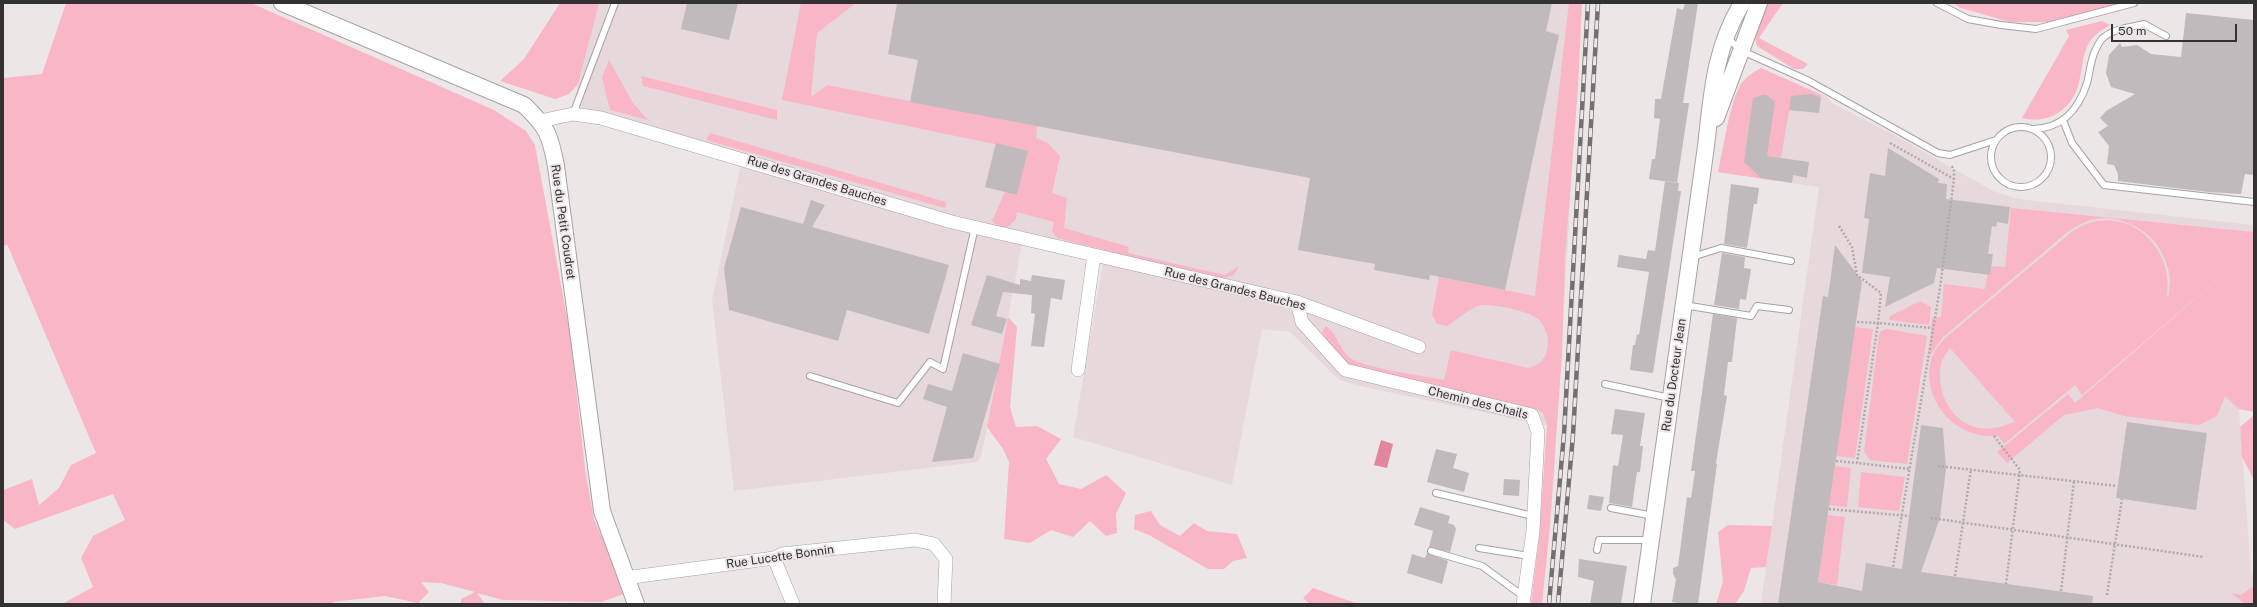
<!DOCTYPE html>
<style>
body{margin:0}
#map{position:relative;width:2257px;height:607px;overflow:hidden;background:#ede6e7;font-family:"Public Sans",sans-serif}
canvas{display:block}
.frame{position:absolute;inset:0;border:4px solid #343132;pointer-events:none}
.scale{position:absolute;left:2111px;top:24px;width:126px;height:18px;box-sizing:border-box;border:2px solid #343132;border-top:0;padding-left:5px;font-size:12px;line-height:14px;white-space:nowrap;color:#343132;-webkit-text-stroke:3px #ede6e7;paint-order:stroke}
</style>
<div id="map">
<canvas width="2257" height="607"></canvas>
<div class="frame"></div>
<div class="scale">50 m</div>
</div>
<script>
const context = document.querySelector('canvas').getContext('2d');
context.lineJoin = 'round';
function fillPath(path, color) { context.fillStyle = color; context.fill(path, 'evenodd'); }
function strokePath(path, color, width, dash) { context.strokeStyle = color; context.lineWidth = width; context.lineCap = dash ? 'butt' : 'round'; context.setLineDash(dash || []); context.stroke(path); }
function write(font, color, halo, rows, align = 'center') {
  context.font = font + ' "Public Sans",sans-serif'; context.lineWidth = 4; context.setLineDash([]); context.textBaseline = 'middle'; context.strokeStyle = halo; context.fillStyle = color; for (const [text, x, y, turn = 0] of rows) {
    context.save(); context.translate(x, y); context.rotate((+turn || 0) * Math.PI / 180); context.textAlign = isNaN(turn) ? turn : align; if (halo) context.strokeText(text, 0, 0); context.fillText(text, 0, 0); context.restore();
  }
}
fillPath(new Path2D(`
 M590,3H1582L1557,428L1355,385L1338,379L1290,332L1262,329L1232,485L1073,437L1104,257L1023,239L982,453L978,462L734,491L712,300L742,159L573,114Z
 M1761,68L1826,96L1832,103L1898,137L1993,191L2018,199L2254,225V346L2235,358L2251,571L2254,579V604H1761L1819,187L1718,172L1730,117L1740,84L1747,77Z`), '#e7d8dc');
fillPath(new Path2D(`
 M66,3H251L494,110L526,131L535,145L570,334L585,469L594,519L626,593L602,602L503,600L477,593L485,604H461V599L475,592L441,583L421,582L429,592L418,603L385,596L333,602V604H62L93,587L81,558L93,536L125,520L113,494L15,529L3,520V490L32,479L39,505L59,488L71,465L96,453L7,244L3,247V78L42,74Z
 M560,3H599L578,84L569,94L555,99L500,81L524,59Z
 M801,3H856L817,33L811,97L827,85L1037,126L1036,138L1048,143L1060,156L1052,193L1067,198L1064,228L1129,247L1128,253L1225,275L1239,266L1234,275L1220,279L1057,238L1052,231L1054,222L1017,212L1016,219L1008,227H999L992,221L1005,192L1017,195L1028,151L782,100Z
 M1569,3H1582L1578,87L1565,258L1562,353L1550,526L1542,604H1531L1539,539L1547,424L1543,413L1537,409L1353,367L1336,357L1322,332L1326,326C1338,334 1338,347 1349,357C1362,368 1425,376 1444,380L1451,350L1528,368C1531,367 1536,366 1539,363C1553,353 1550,326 1535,317C1526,311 1488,302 1478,306C1467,310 1457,320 1447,326L1437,324L1432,315L1439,277L1535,296Z
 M1767,3H1783L1759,38L1808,64L1803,69H1794L1757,46L1754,34Z
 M1953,3H2123L2048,22H2010L1961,8Z
 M2102,21L2110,25C2102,30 2094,34 2089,43C2082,55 2083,68 2079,82C2073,109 2049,125 2022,118L2069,36L2066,30Z
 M609,60L633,103L648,120L610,110L602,77Z
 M1761,68L1821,95V98L1789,111L1777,181L1718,172C1723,152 1730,98 1742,83C1747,76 1754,72 1761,68Z
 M641,76L777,110V120L643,86Z
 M710,133L946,202L945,208L706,140Z
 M2011,208L2254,232V412L2239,409L2225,396L2217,416L2199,425L2124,416L2098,408L2064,415L2007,463L1997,452L2068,394L2075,403L2233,266L2082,395L2075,385L2004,444L1998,436C1956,440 1921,401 1931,360C1933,352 1939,345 1944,339L2074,230C2123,200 2175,244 2167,297L2169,295C2168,295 2171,282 2170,277C2167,261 2160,245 2148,235C2131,221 2109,214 2088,221C2069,227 2052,246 2037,258C2005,285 1974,311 1943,337L1929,357L1932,318L1941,317L1944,284L1985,289L1989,266L2005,267ZM1950,348L2015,422H2014C2002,427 1988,431 1975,427C1949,420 1936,389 1941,364C1942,359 1947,353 1950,348Z
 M1920,301L1931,307L1929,325L1889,320L1890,316Z
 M1008,317L1017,327L1010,407L1016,427L1037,426L1061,439L1046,459L1059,484L1081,489L1106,475L1126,493L1116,514L1117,533L1106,536L1090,521L1073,537L1051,530L1030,543L1004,539L1009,462L1003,449L987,427Z
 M1855,327L1873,329L1855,458L1836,456Z
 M1887,329L1927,336L1907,464L1870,460L1864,451L1879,335L1881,331Z
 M2254,415V480L2242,457L2240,427Z
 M1835,466L1851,468L1847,507L1829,505Z
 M1861,472L1905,477L1899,511L1858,507Z
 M1151,511L1160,525L1180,536L1194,523L1207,531L1237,534L1247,558L1233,561L1224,569H1208L1149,535L1134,529L1135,515Z
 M1828,515L1845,517L1837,585L1818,582Z
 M1728,525L1772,526L1766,567L1751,568L1744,591L1735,604H1716L1723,582L1718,532Z
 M2254,586V604H2245L2231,593L2241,595Z
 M1313,588L1358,604H1310L1303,598Z`), '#f9b6c6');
fillPath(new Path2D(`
 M1381,440L1393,444L1387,468L1374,465Z`), '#e2869f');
fillPath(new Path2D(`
 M687,3H738L729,40L681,29Z
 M897,3H1552L1546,31L1559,35L1505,290L1430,275L1429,280L1374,270L1375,264L1298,250L1310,178L910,102L918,60L888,54Z
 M1685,3H1698L1683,103H1689L1677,183L1649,179L1652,159H1655L1660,119L1654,118L1655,99H1661L1677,8L1683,10Z
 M2186,13L2254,20V175L2245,174L2241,194L2208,192L2118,181V174L2114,165L2107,164L2109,146L2098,132L2108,126L2100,118L2106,111L2135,94L2111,87L2106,73L2109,55L2120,43L2122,47L2137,45L2151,54L2181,57Z
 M1812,94L1821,98L1819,113L1789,110L1791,96Z
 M1763,95H1767L1775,102L1767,156L1809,162L1807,178L1793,175L1792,183L1761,178L1744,162L1753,98Z
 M996,143L1028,151L1017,195L985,187Z
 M1888,148L1939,179L1938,183L1947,184L1946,199L2010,207L2008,224L1997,222L1996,227L1992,226L1988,254H1993L1990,275L1937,268L1934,283L1885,307L1890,277L1862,273L1869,219L1864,218L1870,173L1885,176Z
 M1665,181L1679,183L1678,191H1681L1653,373L1630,370L1633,345H1635L1637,334L1639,335L1649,272L1617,267L1619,255L1646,259L1648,250L1655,251Z
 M1731,184L1759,188L1757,204H1754L1747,248L1724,244Z
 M811,200L825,205L812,227L949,265L929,334L847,310L838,341L729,310L724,268L741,207L803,224Z
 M1835,245L1862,281L1818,582L1862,591L1866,563L1902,569L1921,425L1943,428L1946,469L1940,518L1921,572L2093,596L2092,604H1778L1823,296L1828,297Z
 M1722,253L1745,257L1744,268L1751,269L1746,300L1740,299L1739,309L1714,305Z
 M987,275L1020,285V279L1031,281L1032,275L1065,280L1062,300L1051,298L1044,347L1031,346L1035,314L1031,313L1032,295L1003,292L996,316L1007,319L1002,334L971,325Z
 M1713,314L1737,318L1732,362H1728L1724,395L1727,396L1716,463L1717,464L1698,604H1685L1672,602L1676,579L1673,574V568L1678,566L1687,497L1691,498L1695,471H1691Z
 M963,353L1000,364L973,458L932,462L947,407L923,399L928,384L952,391Z
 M1615,409L1645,413L1640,446H1643L1640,472H1637L1632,507L1609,503L1613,465L1618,466L1623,435L1611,434Z
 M2127,422L2207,433L2196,510L2116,498Z
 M1436,449L1457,454L1453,468L1469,473L1464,492L1427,482Z
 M1504,479L1520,480L1519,496L1503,495Z
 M1589,495L1604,497L1601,511L1587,509Z
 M1420,507L1450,516L1448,523L1454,525L1456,529L1450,552L1429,547L1433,531L1414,525Z
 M1427,553L1448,561L1442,584L1407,573L1412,554L1425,558Z
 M1579,559L1627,566L1621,604H1590L1594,581L1578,577Z`), '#c1babc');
const service = new Path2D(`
 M1937,3L1968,19L2001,25L2036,29L2134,3
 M1727,37L1740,50L1809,81L1938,153L1950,155L1996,140
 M573,114L615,3
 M2063,120L2072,143L2104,185L2254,202
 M1991 157a30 30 0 1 1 60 0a30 30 0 1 1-60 0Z
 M2033,129C2062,128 2078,111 2087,83C2090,72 2090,62 2095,51C2097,47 2100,40 2103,38C2113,29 2131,27 2144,24L2166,36
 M1692,257L1721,248L1791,261
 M1684,305L1751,316L1757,306L1789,310
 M810,376L898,403L930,362L943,369L975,227
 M1605,384L1670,398
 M1436,493L1533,516
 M1611,508L1654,516
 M1479,548L1529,556
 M1597,550L1599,540H1651
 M1431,551L1482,566L1523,596`);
const minor = new Path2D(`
 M540,121L573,114L601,118L952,222L1297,302L1419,347
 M1297,302L1302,322L1345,370L1532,415L1538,432L1533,531L1523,604
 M1078,370L1094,255
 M774,558L793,604
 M625,578L774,558L782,554L915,540L934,544L946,559L944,604`);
const tertiary = new Path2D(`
 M282,3L524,105C547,127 550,134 556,166L602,511L636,604
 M1716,118L1759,3
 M1642,604L1706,146C1712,94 1714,50 1742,3`);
strokePath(service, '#a8a1a3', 8);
strokePath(minor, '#a8a1a3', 14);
strokePath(tertiary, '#a8a1a3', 18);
strokePath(new Path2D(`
 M1890,143L1954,179L1940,288L1893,567
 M1952,166L1954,171V179
 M1839,226L1852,247L1857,275L1881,293L1878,323L1856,322
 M1994,436L2020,470L2006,584
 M1836,461L1857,463
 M1938,466L2117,486
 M1909,469L1857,463L1878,323L1932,328
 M1829,509L1909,516
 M1931,518L2204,557
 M1955,576L1971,469
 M2061,591L2074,481
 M2107,595L2122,499`), '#afaaab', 2.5, [2, 2]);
strokePath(service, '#fff', 6);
strokePath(minor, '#fff', 13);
strokePath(tertiary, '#fff', 16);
const rail = new Path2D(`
 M1549,604L1564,434L1588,3
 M1558,604L1573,435L1598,3`);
strokePath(rail, '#747071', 4.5);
strokePath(rail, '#ede6e7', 3, [9]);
write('12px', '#343132', '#ede6e7', [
 ["Rue des Grandes Bauches",817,181,17],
 ["Rue du Petit Coudret",563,222,82],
 ["Rue des Grandes Bauches",1235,289,14],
 ["Rue du Docteur Jean",1674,375,-82],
 ["Chemin des Chails",1478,403,14],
 ["Rue Lucette Bonnin",780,557,-8]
]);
</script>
